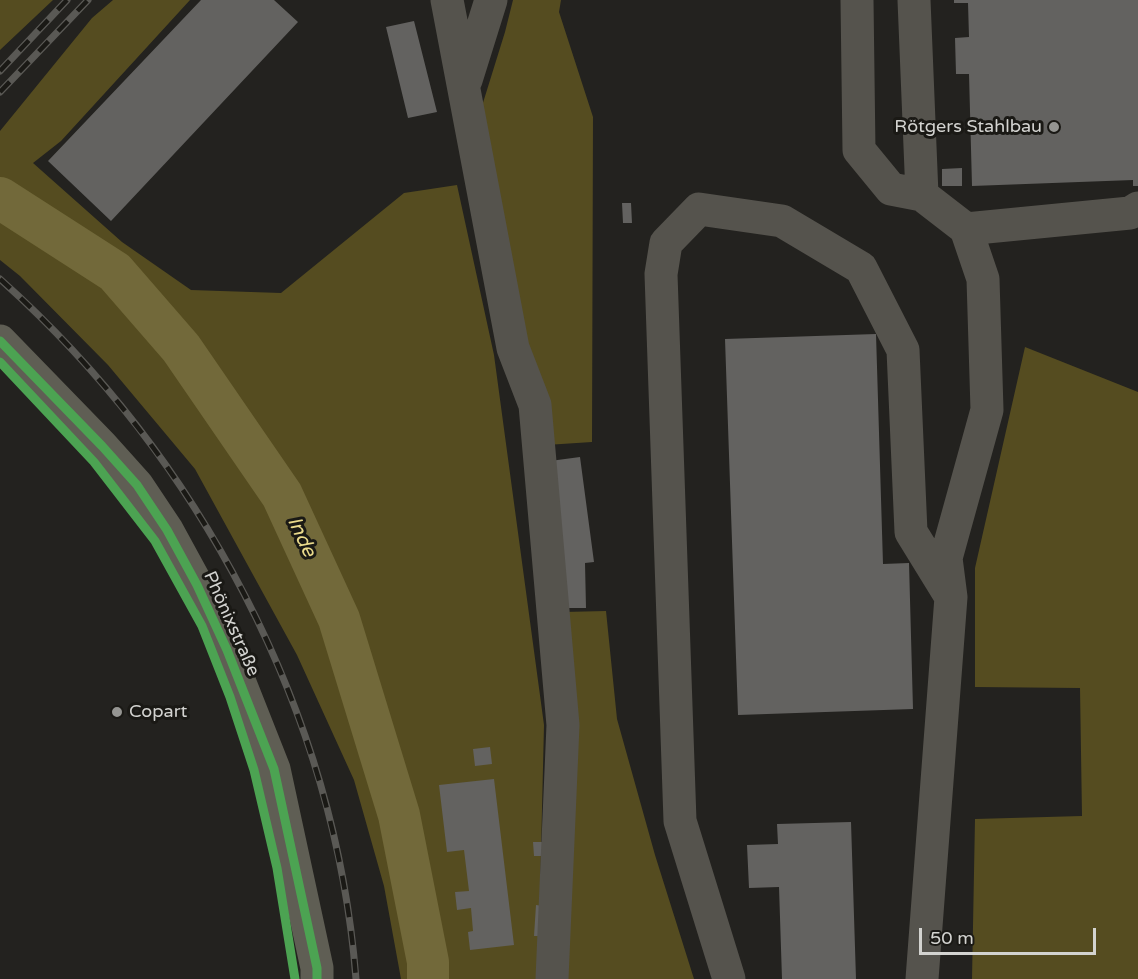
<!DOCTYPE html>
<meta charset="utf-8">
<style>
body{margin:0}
#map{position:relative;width:1138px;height:979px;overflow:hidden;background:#23221f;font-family:"Varela Round",sans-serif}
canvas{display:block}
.scale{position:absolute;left:919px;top:928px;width:177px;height:27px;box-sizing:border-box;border:3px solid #d3d3d0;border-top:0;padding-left:8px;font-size:18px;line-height:21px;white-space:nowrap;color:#d3d3d0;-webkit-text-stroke:4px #1a1915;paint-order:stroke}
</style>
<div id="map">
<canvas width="1138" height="979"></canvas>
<div class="scale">50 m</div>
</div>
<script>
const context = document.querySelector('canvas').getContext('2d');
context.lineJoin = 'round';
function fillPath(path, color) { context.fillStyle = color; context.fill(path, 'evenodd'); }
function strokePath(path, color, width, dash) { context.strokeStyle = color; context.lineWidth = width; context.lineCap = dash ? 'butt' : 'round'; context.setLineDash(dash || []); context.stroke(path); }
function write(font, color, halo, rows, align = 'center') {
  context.font = font + ' "Varela Round",sans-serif'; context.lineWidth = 6; context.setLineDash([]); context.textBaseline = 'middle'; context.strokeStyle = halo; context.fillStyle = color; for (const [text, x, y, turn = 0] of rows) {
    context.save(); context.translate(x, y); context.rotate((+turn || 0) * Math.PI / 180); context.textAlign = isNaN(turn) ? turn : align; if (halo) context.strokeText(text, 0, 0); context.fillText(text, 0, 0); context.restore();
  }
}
fillPath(new Path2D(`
 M0,0H53L0,50Z
 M113,0H190L61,141L33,163L122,242L191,290L281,293L404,193L457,185L494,355L544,725L538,979H401L384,886L354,780L297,655L195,469L108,365L20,276L0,260V131L92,18Z
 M513,0H561L559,12L593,117L592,442L546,445L520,345L482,106L505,32Z
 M1025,347L1138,392V979H972L975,819L1082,816L1080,688L975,687V568Z
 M606,611L617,719L655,855L694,979H566L563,612Z`), '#554c20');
strokePath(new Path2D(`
 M0,198L115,272L181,348L282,495L339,619L399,815L428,962V979`), '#72693a', 42);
fillPath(new Path2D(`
 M201,0H274L298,22L111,221L48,161Z
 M954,0H1138V186H1133V180L972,186L969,74H956L955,38L969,37L968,3H954Z
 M414,21L437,112L408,118L386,27Z
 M962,168V186H942V169Z
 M622,203H631L632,223H623Z
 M876,334L883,564L909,563L913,709L738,715L725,339Z
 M580,457L594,562L585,563L586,608H564L550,461Z
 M490,747L492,764L475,766L473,749Z
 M494,779L514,945L470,950L468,932L473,931L471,908L457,910L455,892L469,891L464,850L447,852L439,785Z
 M851,822L856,979H782L779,887L749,888L747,845L778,844L777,824Z
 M533,842H544L545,856H534Z
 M536,905L543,906L541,936H534Z`), '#636260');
strokePath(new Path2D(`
 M447,0L513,348L535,405L563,725L552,979
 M857,0L859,150L891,189L922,195L966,229L983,279L987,410L946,558L951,597L922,979
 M914,0L922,195
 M466,80L491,0
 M966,229L1130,213L1138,208
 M729,979L680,821L661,274L666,243L699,209L782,221L861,268L903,350L911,532L951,597`), '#55534d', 33);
strokePath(new Path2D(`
 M0,341L102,446L137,485L167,530L197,585L227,650L274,769L317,968V979`), '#5f5e54', 33);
const rail = new Path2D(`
 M0,71L67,0
 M0,92L88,0
 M0,279C199,457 335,711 356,979`);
strokePath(rail, '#5a5955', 7);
strokePath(rail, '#1a1915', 4.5, [14]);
strokePath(new Path2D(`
 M0,341L102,446L137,485L167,530L197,585L227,650L274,769L317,968V979
 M0,362L94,462L155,541L202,626L230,697L254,770L277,868L295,979`), '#4ca352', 9);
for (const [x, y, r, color] of [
 [1054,127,6,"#959592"],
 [117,712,6,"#959592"]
]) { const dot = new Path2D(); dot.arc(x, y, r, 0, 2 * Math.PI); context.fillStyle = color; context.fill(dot); strokePath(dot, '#1a1915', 2); }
write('18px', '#d3d3d0', '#1a1915', [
 ["Rötgers Stahlbau",1042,127],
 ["Copart",129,712,"left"]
], 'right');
write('18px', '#d3d3d0', '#1a1915', [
 ["Phönixstraße",231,624,66]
]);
write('italic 20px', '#eada8b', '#1a1915', [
 ["Inde",301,537,65]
]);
</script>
